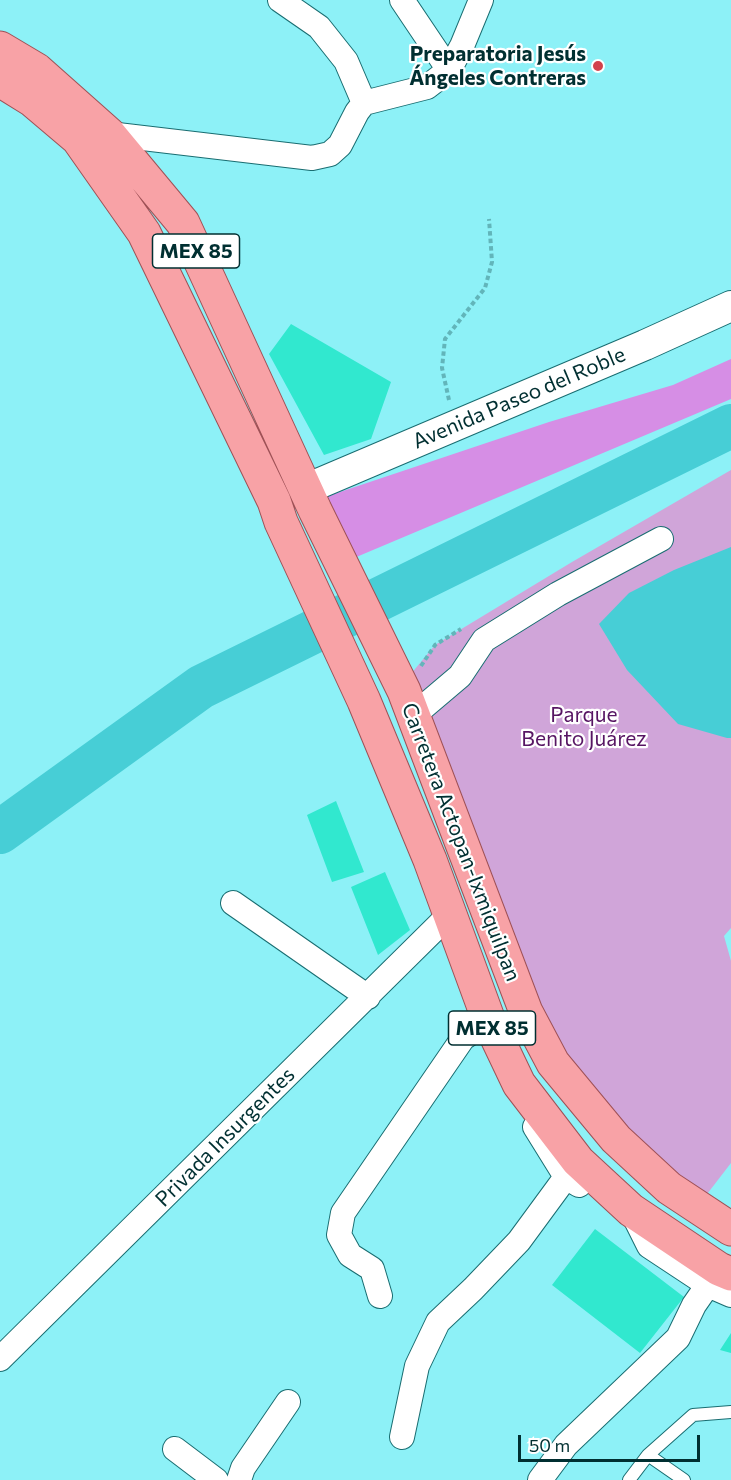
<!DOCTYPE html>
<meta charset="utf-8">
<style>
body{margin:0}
#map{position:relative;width:731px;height:1480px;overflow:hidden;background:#8df1f7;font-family:Commissioner,sans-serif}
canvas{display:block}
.scale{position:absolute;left:518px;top:1435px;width:182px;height:27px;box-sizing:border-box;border:3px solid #002f31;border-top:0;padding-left:8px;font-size:18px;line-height:21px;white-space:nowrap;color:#002f31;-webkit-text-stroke:4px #fff;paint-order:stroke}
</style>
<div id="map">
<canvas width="731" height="1480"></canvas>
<div class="scale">50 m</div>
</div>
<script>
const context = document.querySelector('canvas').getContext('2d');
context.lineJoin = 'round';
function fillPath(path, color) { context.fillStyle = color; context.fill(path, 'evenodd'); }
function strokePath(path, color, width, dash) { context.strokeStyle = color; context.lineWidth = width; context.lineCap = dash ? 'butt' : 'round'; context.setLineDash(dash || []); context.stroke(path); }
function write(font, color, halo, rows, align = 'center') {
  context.font = font + ' Commissioner,sans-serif'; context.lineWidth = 4.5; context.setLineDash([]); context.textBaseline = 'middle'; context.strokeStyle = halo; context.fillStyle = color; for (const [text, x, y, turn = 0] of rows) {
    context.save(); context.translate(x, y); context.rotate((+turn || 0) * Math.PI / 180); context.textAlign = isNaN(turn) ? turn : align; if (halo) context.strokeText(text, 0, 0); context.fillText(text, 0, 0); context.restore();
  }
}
fillPath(new Path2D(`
 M731,470V928L724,936L731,961V1163L704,1198L588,1095L526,1012L405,681L435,645L572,562Z`), '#d0a5d9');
fillPath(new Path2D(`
 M731,359V399L354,558L325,497L549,422L673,385Z`), '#d68ee5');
fillPath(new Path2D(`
 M731,547V738H727L678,724L627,670L599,624L629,593L674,570Z`), '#47ced6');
strokePath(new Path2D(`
 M0,832L201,687L731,426`), '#47ced6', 44);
fillPath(new Path2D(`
 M291,324L391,382L371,439L324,455L269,354Z
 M336,801L364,872L332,882L307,815Z
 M385,872L410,930L378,955L351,887Z
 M595,1229L684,1297L640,1353L552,1285Z
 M731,1333V1353L720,1350Z`), '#31e8cf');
const service = new Path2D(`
 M648,1455L684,1480
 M629,1480L648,1455L693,1415L731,1412`);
const minor = new Path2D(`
 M280,0L319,27L346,61L364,103
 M402,0L449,70
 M109,134L312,158L330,154L340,145L357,112L364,103L427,87L449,70L462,46L481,0
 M414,715L460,676L484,640L558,594L661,539
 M233,903L368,997
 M535,1127L566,1177L579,1185
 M632,1212L649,1246L708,1285L731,1295
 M380,1296L372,1269L350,1255L339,1235L343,1213L463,1038L489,1021
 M0,1359L449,915
 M402,1437L417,1366L438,1322L473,1289L519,1241L566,1177
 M175,1449L216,1480
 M239,1480L243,1468L288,1402
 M540,1480L566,1445L678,1338L694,1305L719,1269`);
const tertiary = new Path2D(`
 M306,489L645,345L731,306`);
const primary = new Path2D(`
 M0,48L37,70L109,134L183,223L315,510L404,691L526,1012L553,1063L616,1139L669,1188L731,1229
 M0,80L32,100L78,139L144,233L274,501L281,522L364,701L430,860L489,1021L519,1084L578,1161L631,1210L719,1269L731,1274`);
strokePath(service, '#196d71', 14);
strokePath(minor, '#196d71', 26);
strokePath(tertiary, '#196d71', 32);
strokePath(primary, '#9e5156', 35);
strokePath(new Path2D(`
 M449,400L442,368L445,339L485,288L492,262L489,219
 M421,666L435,645L461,629`), '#62b5ba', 4, [4.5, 3]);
strokePath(service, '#fff', 12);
strokePath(minor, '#fff', 24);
strokePath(tertiary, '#fff', 30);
strokePath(primary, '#f8a2a6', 33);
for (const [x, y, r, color] of [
 [598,66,6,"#d2424c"]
]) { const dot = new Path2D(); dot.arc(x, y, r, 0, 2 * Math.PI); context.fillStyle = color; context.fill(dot); strokePath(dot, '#fff', 2); }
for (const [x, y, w] of [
 [196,251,87],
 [492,1028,87]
]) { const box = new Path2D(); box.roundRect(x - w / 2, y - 17, w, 34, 4.5); context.fillStyle = '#fff'; context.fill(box); strokePath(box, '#002f31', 1.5); }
write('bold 20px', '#002f31', null, [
 ["MEX 85",196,251],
 ["MEX 85",492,1028]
]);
write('bold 21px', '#002f31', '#fff', [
 ["Preparatoria Jesús",586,54],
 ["Ángeles Contreras",586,78]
], 'right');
write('21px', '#002f31', '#fff', [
 ["Avenida Paseo del Roble",519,398,-23],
 ["Carretera Actopan-Ixmiquilpan",461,842,69],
 ["Privada Insurgentes",225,1137,-45]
]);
write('21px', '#571563', '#fff', [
 ["Parque",584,715],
 ["Benito Juárez",584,739]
]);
</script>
